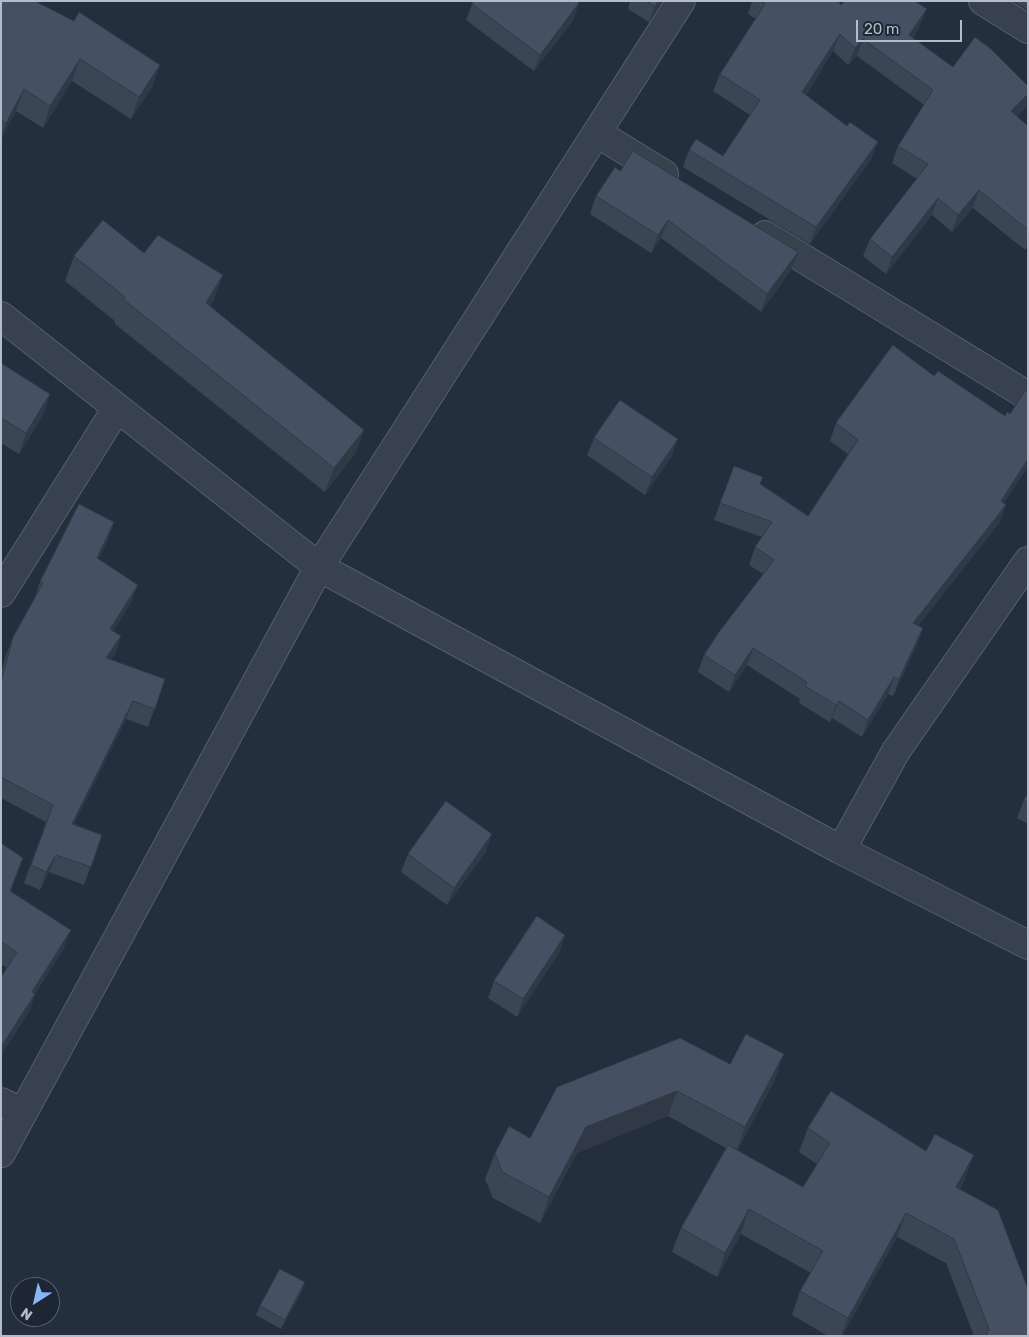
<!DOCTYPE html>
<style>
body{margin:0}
#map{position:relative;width:1029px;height:1337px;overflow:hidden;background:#242f3e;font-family:Rubik,sans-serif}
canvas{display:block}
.frame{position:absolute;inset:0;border:2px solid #b4bcc9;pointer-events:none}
.north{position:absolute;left:10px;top:1277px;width:50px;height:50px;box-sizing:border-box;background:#1d2633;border:1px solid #59626f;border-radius:50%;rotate:215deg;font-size:14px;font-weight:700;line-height:20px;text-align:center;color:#b4bcc9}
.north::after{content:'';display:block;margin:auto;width:18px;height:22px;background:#8ab4f8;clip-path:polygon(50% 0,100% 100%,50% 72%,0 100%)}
.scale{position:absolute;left:856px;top:20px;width:106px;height:22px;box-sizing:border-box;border:2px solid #b4bcc9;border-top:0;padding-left:6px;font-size:15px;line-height:18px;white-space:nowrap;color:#b4bcc9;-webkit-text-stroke:4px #1d2633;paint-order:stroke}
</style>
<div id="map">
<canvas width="1029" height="1337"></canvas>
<div class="frame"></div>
<div class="north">N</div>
<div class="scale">20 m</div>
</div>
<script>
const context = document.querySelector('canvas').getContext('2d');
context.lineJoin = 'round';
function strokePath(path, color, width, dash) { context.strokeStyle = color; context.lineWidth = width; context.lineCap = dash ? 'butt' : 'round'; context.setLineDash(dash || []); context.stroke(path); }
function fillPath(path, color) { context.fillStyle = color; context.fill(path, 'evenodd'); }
const minor = new Path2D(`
 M983,1L1028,29
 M597,133L664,174
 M765,235L1028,396
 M1,316L319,567L841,850L1028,945
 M1,593L117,408
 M841,850L896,751L1028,561
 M1,1102L23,1113
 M1,1153L319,567L681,1`);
strokePath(minor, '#565f6c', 30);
strokePath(minor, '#38414e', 28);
fillPath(new Path2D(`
 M1,1L160,65L152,87L131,119L72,81L43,128L16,111L1,139Z
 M630,1H662L649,22L628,9Z
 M752,1H838L841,5L916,2L920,26L913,38L953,67L1028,86V102L1026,107L1017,116L1028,126V246L1025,250L973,208L952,232L932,215L886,274L863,256L870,239L917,179L892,163L898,146L924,105L857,56L848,65L833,51L806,95L847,126L878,142L871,159L810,244L683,167L689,150L723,156L750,115L713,91L720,74L756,19L748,14Z
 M1013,1H1028V10Z
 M472,4L574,19L534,71L466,20Z
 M620,171L798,252L791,270L761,312L661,238L651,253L590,214L596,196Z
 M144,253L214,299L210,306L364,430L355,454L325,492L115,324V321L65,281L74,256Z
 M1,363L50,394L43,415L19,454L1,443Z
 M934,376L1005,416L1010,414L1004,503L1000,522L918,626L923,628L917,645L893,696L888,694L862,737L832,718L830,722L799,703L800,699L747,665L729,692L698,672L704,655L763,574L749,565L755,547L762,537L714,520L734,466L808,516L848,454L830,441L836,423Z
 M594,438L678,439L671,457L645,495L587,455Z
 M114,522L108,540L98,559L138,585L131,602L113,631L121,636L115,654L111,659L165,679L148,727L126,719L74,824L102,835L84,885L49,872L40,890L24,883L46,822L1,798V674L6,655L13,637L34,600L40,582Z
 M1028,794V824L1017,818L1024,800Z
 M1,843L23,858L11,891L64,948L35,994L29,1012L1,1055V977L7,968L1,964Z
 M486,852L447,905L401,872L408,854Z
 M565,935L559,953L517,1017L488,998L494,981Z
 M730,1064L775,1080L737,1150L803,1187L817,1164L799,1152L808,1128L965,1179L960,1189L1028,1336H974L946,1263L897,1237L842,1336H828L792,1315L800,1291L811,1273L741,1234L717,1277L672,1252L681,1228L726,1148L668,1116L577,1153L540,1223L493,1198L485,1179L495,1153L530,1138Z
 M305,1282L302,1291L281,1329L256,1315L260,1306Z`), '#3b4654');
fillPath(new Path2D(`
 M658,1H662L649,22L655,6Z
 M579,3L574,19L534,71L540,55Z
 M927,9L920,26L903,53L909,35Z
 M840,34L833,51L796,110L802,92Z
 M863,39L857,56L848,65L855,48Z
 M80,59L72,81L43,128L50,106Z
 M160,65L152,87L131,119L139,97Z
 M24,89L16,111L1,139V136L6,123Z
 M1028,94V102L1026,107L1004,129L1011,111Z
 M878,142L871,159L810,244L816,227Z
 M979,190L973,208L952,232L958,215Z
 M938,198L932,215L886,274L892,257Z
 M668,220L661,238L651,253L658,235Z
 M798,252L791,270L761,312L767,294Z
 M223,275L214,299L197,327L206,303Z
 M50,394L43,415L19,454L26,433Z
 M364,430L355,454L325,492L334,468Z
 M678,439L671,457L645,495L652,477Z
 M1028,459V467L994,518L1001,501Z
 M1006,505L1000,522L907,640L913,623Z
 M114,522L108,540L90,576L97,558Z
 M138,585L131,602L104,647L110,629Z
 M923,628L917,645L893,696L899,679Z
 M121,636L115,654L100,676L106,658Z
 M753,648L747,665L729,692L735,675Z
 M894,677L888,694L862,737L868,720Z
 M133,701L126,719L66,841L72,824Z
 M839,701L832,718L830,722L836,705Z
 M492,834L486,852L447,905L454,888Z
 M56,855L49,872L40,890L46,872Z
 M71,930L64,948L35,994L29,1012L1,1055V1047L32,992Z
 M565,935L559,953L517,1017L523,999Z
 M784,1054L775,1080L736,1153L745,1127Z
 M677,1091L668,1116L577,1153L540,1223L549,1197L586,1127Z
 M974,1155L965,1179L947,1212L956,1187Z
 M749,1209L741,1234L717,1277L725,1253Z
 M906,1213L897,1237L842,1336H841L848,1318Z
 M305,1282L302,1291L281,1329L285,1320Z`), '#303945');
const building = new Path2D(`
 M1,1H35L74,21L79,12L160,65L139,97L80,59L50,106L24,89L6,123L1,120Z
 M474,1H577L579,3L540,55L472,4Z
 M647,1H658L655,6Z
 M760,1H838L841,5L845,1H915L927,9L909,35L953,67L975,37L991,49L1028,86V94L1011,111L1028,126V230L979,190L958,215L938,198L892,257L870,239L928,164L898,146L933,90L863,39L855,48L840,34L802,92L847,126L850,122L878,142L816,227L689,150L696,139L723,156L760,100L720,74L765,4Z
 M633,151L798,252L767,294L668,220L658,235L596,196L615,167L620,171Z
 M103,220L144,253L158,235L223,275L206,303L364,430L334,468L123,299L125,297L74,256Z
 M893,345L934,376L938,371L1005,416L1007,412L1010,414L1025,391L1028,392V459L1001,501L1006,505L913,623L923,628L899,679L894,677L868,720L839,701L836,705L805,686L807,682L753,648L735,675L704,655L719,632L774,560L755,547L772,522L720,503L734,466L763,477L760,484L808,516L858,440L836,423Z
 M1,363L50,394L26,433L1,418Z
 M620,400L678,439L652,477L594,438Z
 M79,504L114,522L97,558L138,585L110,629L121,636L106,658L165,679L155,709L133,701L72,824L102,835L91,867L56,855L46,872L31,865L53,805L1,777V682L13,637L43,583L40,582Z
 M1028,794V803L1024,800Z
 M446,801L492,834L454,888L408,854Z
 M1,843L23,858L10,891L71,930L32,992L35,994L1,1047V977L17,952L1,942Z
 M537,916L565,935L523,999L494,981Z
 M746,1034L784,1054L745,1127L677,1091L586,1127L549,1197L502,1172L495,1153L509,1126L530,1138L557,1087L680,1038L730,1064Z
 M831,1091L926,1151L935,1134L974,1155L956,1187L998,1210L1028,1289V1336H986L989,1329L954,1239L906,1213L848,1318L800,1291L823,1251L749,1209L725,1253L681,1228L728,1145L803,1187L830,1143L808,1128Z
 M280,1269L305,1282L285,1320L260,1306Z`);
fillPath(building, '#455162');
strokePath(building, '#303945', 1);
</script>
